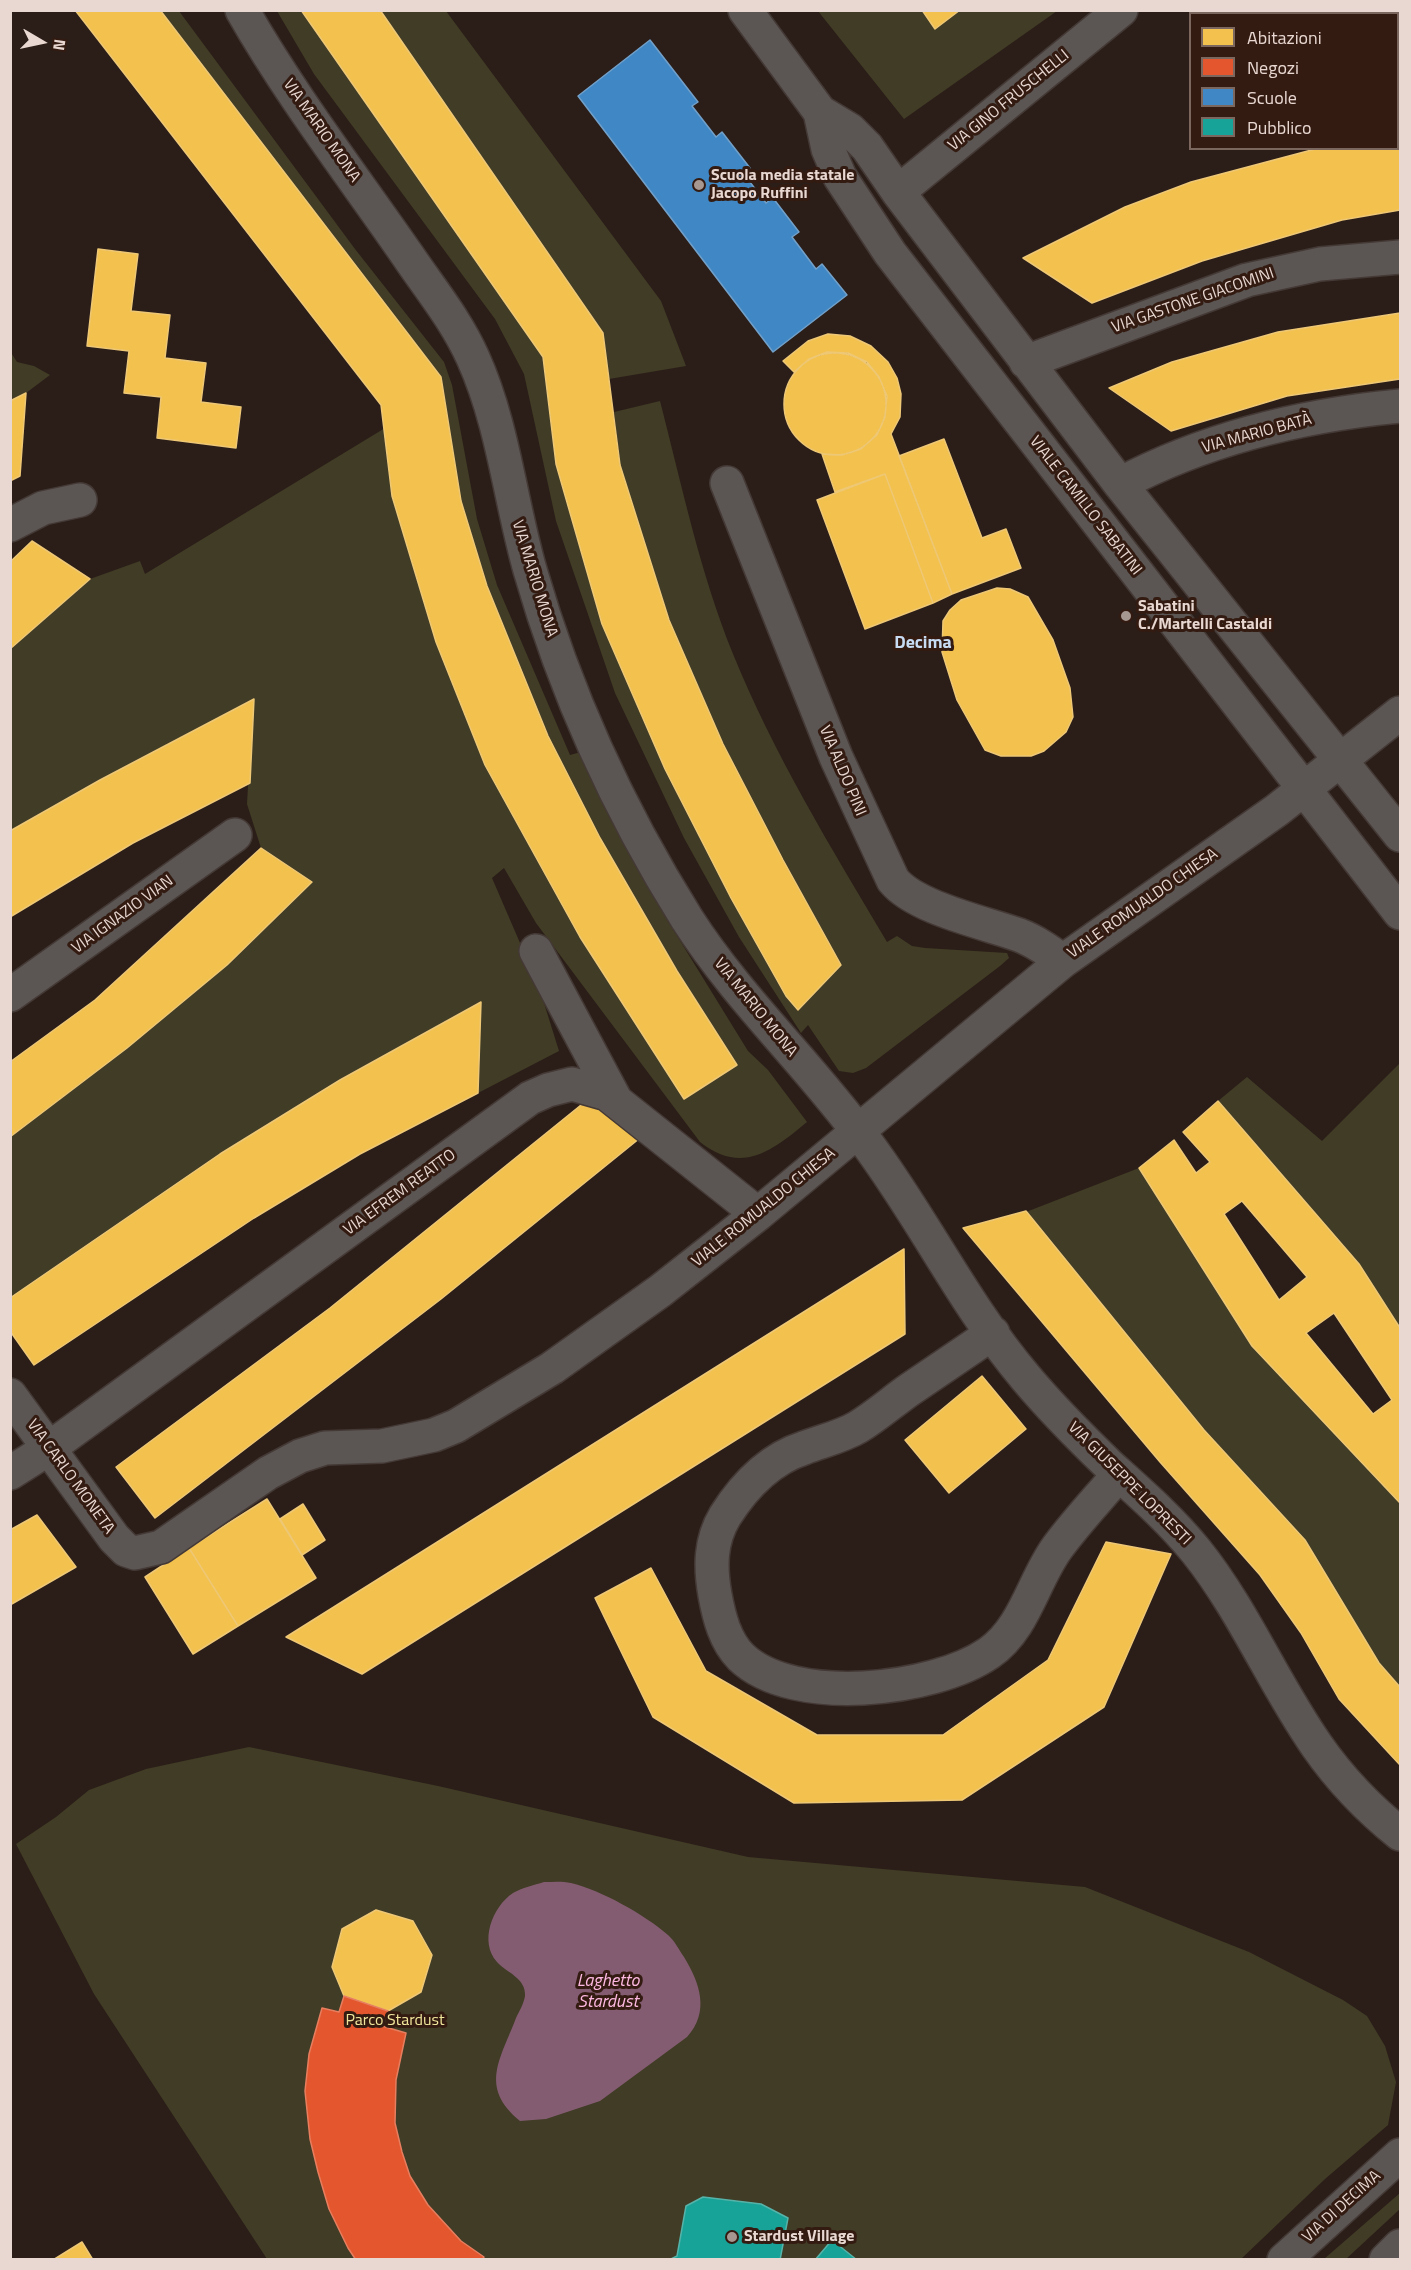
<!DOCTYPE html>
<meta charset="utf-8">
<style>
body{margin:0}
#map{position:relative;width:1411px;height:2270px;overflow:hidden;background:#2b1e19;font-family:"Titillium Web",sans-serif}
canvas{display:block}
.frame{position:absolute;inset:0;border:12px solid #e9d8d2;pointer-events:none}
.legend{position:absolute;left:1189px;top:12px;width:210px;height:138px;box-sizing:border-box;background:#331b11;border:2px solid #7c675e;margin:0;padding:8px 10px;list-style:none;font-size:18px;color:#e9d8d2}
.legend li{display:flex;align-items:center;gap:12px;height:30px}
.legend b{width:30px;border:2px solid #7c675e}
.north{position:absolute;left:12px;top:12px;width:60px;height:60px;-webkit-text-stroke:4px #331b11;paint-order:stroke;rotate:99deg;font-size:16px;font-weight:700;line-height:24px;text-align:center;color:#e9d8d2}
.north::after{content:'';display:block;margin:auto;width:21px;height:27px;background:#e9d8d2;clip-path:polygon(50% 0,100% 100%,50% 72%,0 100%)}
</style>
<div id="map">
<canvas width="1411" height="2270"></canvas>
<div class="frame"></div>
<ul class="legend">
<li><b style="height:16px;background:#f2c14e"></b>Abitazioni</li>
<li><b style="height:16px;background:#e4572e"></b>Negozi</li>
<li><b style="height:16px;background:#3f88c5"></b>Scuole</li>
<li><b style="height:16px;background:#17a398"></b>Pubblico</li>
</ul>
<div class="north">N</div>
</div>
<script>
const context = document.querySelector('canvas').getContext('2d');
context.lineJoin = 'round';
function fillPath(path, color) { context.fillStyle = color; context.fill(path, 'evenodd'); }
function strokePath(path, color, width, dash) { context.strokeStyle = color; context.lineWidth = width; context.lineCap = dash ? 'butt' : 'round'; context.setLineDash(dash || []); context.stroke(path); }
function write(font, color, halo, rows, align = 'center') {
  context.font = font + ' "Titillium Web",sans-serif'; context.lineWidth = 6; context.setLineDash([]); context.textBaseline = 'middle'; context.strokeStyle = halo; context.fillStyle = color; for (const [text, x, y, turn = 0] of rows) {
    context.save(); context.translate(x, y); context.rotate((+turn || 0) * Math.PI / 180); context.textAlign = isNaN(turn) ? turn : align; if (halo) context.strokeText(text, 0, 0); context.fillText(text, 0, 0); context.restore();
  }
}
fillPath(new Path2D(`
 M160,11H179L355,249L444,362L452,385L477,519L497,585L570,755L581,752L666,918L748,1051L768,1070L807,1122C772,1151 742,1175 700,1142L536,923L504,868L492,878L539,987L559,1051L478,1093L480,1002L340,1080L11,1298V1137L127,1048L227,965L312,882L261,848L247,804L253,699L100,780L11,831V649L90,579L140,561L145,574L385,428L392,496L436,642L485,765L580,937L677,971L600,838L548,736L487,586L461,501L441,377Z
 M277,11H301L543,357L556,464L602,624L665,769L786,996L798,1010L841,964L783,860L723,744L669,620L620,465L614,412L660,401C682,486 700,573 733,654C774,755 832,849 887,942L897,936L912,946L925,948L1007,953L1009,958L1000,966L866,1068L853,1073L839,1071L808,1025L801,1033L739,937L684,838L615,693L556,521L524,374L495,319L314,74Z
 M380,11H446L661,301L686,366L609,379L603,333Z
 M818,11H1057L904,119Z
 M10,351L17,362L34,366L50,375L26,393L10,401Z
 M1400,1063V1328L1359,1264L1218,1101L1247,1077L1322,1141Z
 M1139,1168L1252,1346L1400,1503V1687L1379,1663L1305,1540L1204,1430L1026,1212Z
 M249,1747L438,1786L748,1857L1085,1887L1249,1952L1343,2000L1367,2016L1385,2046L1396,2082L1388,2125L1325,2179L1241,2259H267L94,1994L16,1844L56,1817L89,1790L146,1769Z
 M1400,2193V2209L1346,2259H1324Z`), '#413c25');
fillPath(new Path2D(`
 M544,1882C553,1882 562,1881 571,1883C601,1890 645,1915 668,1935C675,1941 679,1950 684,1957C700,1983 710,2012 687,2037L600,2101L546,2119L520,2121C479,2087 500,2060 516,2018C519,2012 524,2003 525,1996C526,1978 507,1973 497,1962C479,1942 492,1907 513,1893C522,1888 534,1885 544,1882Z`), '#835c72');
const homes = new Path2D(`
 M75,10H160L441,377L461,501L487,586L548,736L600,838L677,971L737,1065L684,1099L580,937L485,765L436,642L392,496L381,405Z
 M301,10H380L603,333L620,465L669,620L723,744L783,860L841,965L798,1010L786,996L731,898L665,769L602,624L556,464L543,357Z
 M922,10H960L935,29Z
 M1398,136H1400V210L1342,220L1202,261L1092,303L1023,258L1125,207L1191,182L1319,148H1398Z
 M98,249L138,254L131,311L170,315L165,358L206,363L201,402L241,407L236,448L157,438L161,397L124,393L129,351L87,346Z
 M1400,313V379L1287,396L1171,431L1109,388L1172,362L1278,332Z
 M828,334L850,336L871,346L888,362L897,378L901,394L900,417L891,434L952,594L933,603L885,474L835,492L822,454L842,455L861,449L877,435L885,417L887,396L879,377L867,362L848,353L827,352L809,359L794,372L783,361L808,341Z
 M784 404a51 51 0 1 1 102 0a51 51 0 1 1-102 0Z
 M26,393L20,476L10,481V401Z
 M944,439L982,538L1006,529L1021,568L952,594L899,456Z
 M885,474L933,603L865,629L817,500Z
 M32,541L90,579L10,649V562Z
 M997,588L1010,589L1028,597L1053,640L1070,688L1073,717L1066,732L1044,751L1031,756H1001L985,750L957,700L942,652L943,621L950,610L961,600Z
 M254,699L250,783L133,843L10,917V831L100,780Z
 M261,848L312,882L227,965L127,1048L10,1137V1062L95,1000Z
 M481,1002L478,1093L360,1154L254,1218L34,1365L10,1331V1298L220,1154L340,1080Z
 M586,1101L640,1138L441,1299L155,1518L116,1467L330,1308Z
 M1218,1101L1359,1264L1400,1328V1503L1252,1346L1139,1168L1174,1140L1196,1173L1210,1162L1183,1132ZM1242,1201L1307,1277L1279,1300L1224,1214ZM1334,1313L1392,1400L1373,1414L1306,1333Z
 M1026,1211L1204,1430L1305,1540L1379,1663L1400,1687V1765L1339,1699L1301,1633L1260,1575L1160,1462L963,1228Z
 M904,1249L905,1334L362,1674L286,1637Z
 M982,1376L1026,1429L949,1493L905,1440Z
 M267,1499L316,1578L238,1626L189,1548Z
 M303,1504L325,1540L302,1555L280,1519Z
 M37,1515L76,1567L10,1605V1530Z
 M1106,1542L1171,1554L1104,1707L962,1800L794,1803L653,1717L595,1598L651,1568L706,1671L817,1735H943L1048,1660Z
 M189,1548L238,1626L193,1654L145,1577Z
 M376,1910L413,1921L432,1955L421,1992L388,2011L344,1996L332,1967L342,1929Z
 M82,2242L93,2260H53Z`);
fillPath(homes, '#f2c14e');
strokePath(homes, '#efc876', 1.5);
const shops = new Path2D(`
 M344,1996L388,2011L382,2026L406,2033L396,2080L395,2123L402,2152L410,2176L428,2205L461,2241L484,2257L482,2260H356L348,2248L329,2209L318,2172L310,2139L305,2091L309,2054L322,2008L339,2012Z`);
fillPath(shops, '#e4572e');
strokePath(shops, '#e67e5f', 1.5);
const schools = new Path2D(`
 M650,40L698,102L692,106L716,137L722,132L750,168L743,173L766,203L773,198L799,232L792,237L816,269L822,264L847,295L773,352L578,96Z`);
fillPath(schools, '#3f88c5');
strokePath(schools, '#72a0c9', 1.5);
const public = new Path2D(`
 M703,2197L761,2204L788,2218L780,2260H669L677,2256L686,2206Z
 M832,2240L857,2260H815Z`);
fillPath(public, '#17a398');
strokePath(public, '#56b3a9', 1.5);
const minor = new Path2D(`
 M242,10C291,96 352,175 408,256C431,290 456,320 473,358C503,424 510,500 530,570C565,692 620,812 687,919C739,1000 810,1065 866,1142C923,1218 964,1305 1026,1378C1052,1409 1081,1438 1110,1466C1140,1493 1170,1519 1196,1551C1244,1611 1273,1683 1317,1746C1340,1779 1369,1809 1400,1834
 M745,10L820,112L850,130L867,147L898,192L1120,484L1400,835
 M820,112L828,149L840,177L890,253L1400,913
 M898,192L1121,10
 M1026,362L1247,280L1320,264L1400,257
 M727,483L836,757L893,880C915,908 986,923 1019,935C1035,941 1049,951 1063,961
 M1120,484C1207,438 1303,415 1400,406
 M10,525L43,508L80,500
 M536,951L615,1099
 M10,995L235,835
 M993,1333C965,1352 937,1371 909,1390C892,1402 876,1416 858,1427C841,1437 822,1441 804,1448C770,1459 744,1486 725,1516C710,1541 710,1567 715,1595C719,1617 725,1641 741,1657C793,1707 934,1691 989,1653C1025,1628 1033,1581 1057,1548C1076,1522 1098,1499 1119,1474
 M10,1395L114,1538L126,1550L135,1553L161,1547L268,1473L300,1456L325,1448L382,1446L434,1435L456,1426L552,1368L660,1291L758,1214L1063,961L1277,810L1400,713
 M10,1473L48,1449L530,1098L548,1090L572,1084L607,1094L758,1214
 M1284,2260L1400,2155
 M1386,2260L1400,2246`);
strokePath(minor, '#443935', 36);
strokePath(minor, '#5b5653', 33);
for (const [x, y, r, color] of [
 [699,185,6,"#a69791"],
 [1126,616,6,"#a69791"],
 [732,2237,6,"#a69791"]
]) { const dot = new Path2D(); dot.arc(x, y, r, 0, 2 * Math.PI); context.fillStyle = color; context.fill(dot); strokePath(dot, '#331b11', 2); }
write('16px', '#e9d8d2', '#331b11', [
 ["VIA GINO FRUSCHELLI",1009,101,-39],
 ["VIA MARIO MONA",321,131,55],
 ["VIA GASTONE GIACOMINI",1193,301,-19],
 ["VIA MARIO BATÀ",1257,434,-15],
 ["VIALE CAMILLO SABATINI",1085,506,52],
 ["VIA MARIO MONA",534,579,73],
 ["VIA ALDO PINI",842,771,67],
 ["VIALE ROMUALDO CHIESA",1143,904,-35],
 ["VIA IGNAZIO VIAN",123,915,-36],
 ["VIA MARIO MONA",755,1008,51],
 ["VIA EFREM REATTO",400,1193,-36],
 ["VIALE ROMUALDO CHIESA",764,1208,-39],
 ["VIA CARLO MONETA",70,1477,54],
 ["VIA GIUSEPPE LOPRESTI",1129,1484,45],
 ["VIA DI DECIMA",1342,2207,-42]
]);
write('bold 16px', '#e9d8d2', '#331b11', [
 ["Scuola media statale",711,176],
 ["Jacopo Ruffini",711,194],
 ["Sabatini",1138,607],
 ["C./Martelli Castaldi",1138,625],
 ["Stardust Village",744,2237]
], 'left');
write('16px', '#f0e69b', '#331b11', [
 ["Parco Stardust",395,2021]
]);
write('bold 18px', '#c7dbf3', '#331b11', [
 ["Decima",923,644]
]);
write('italic 18px', '#feb9e2', '#331b11', [
 ["Laghetto",608,1982],
 ["Stardust",608,2003]
]);
</script>
